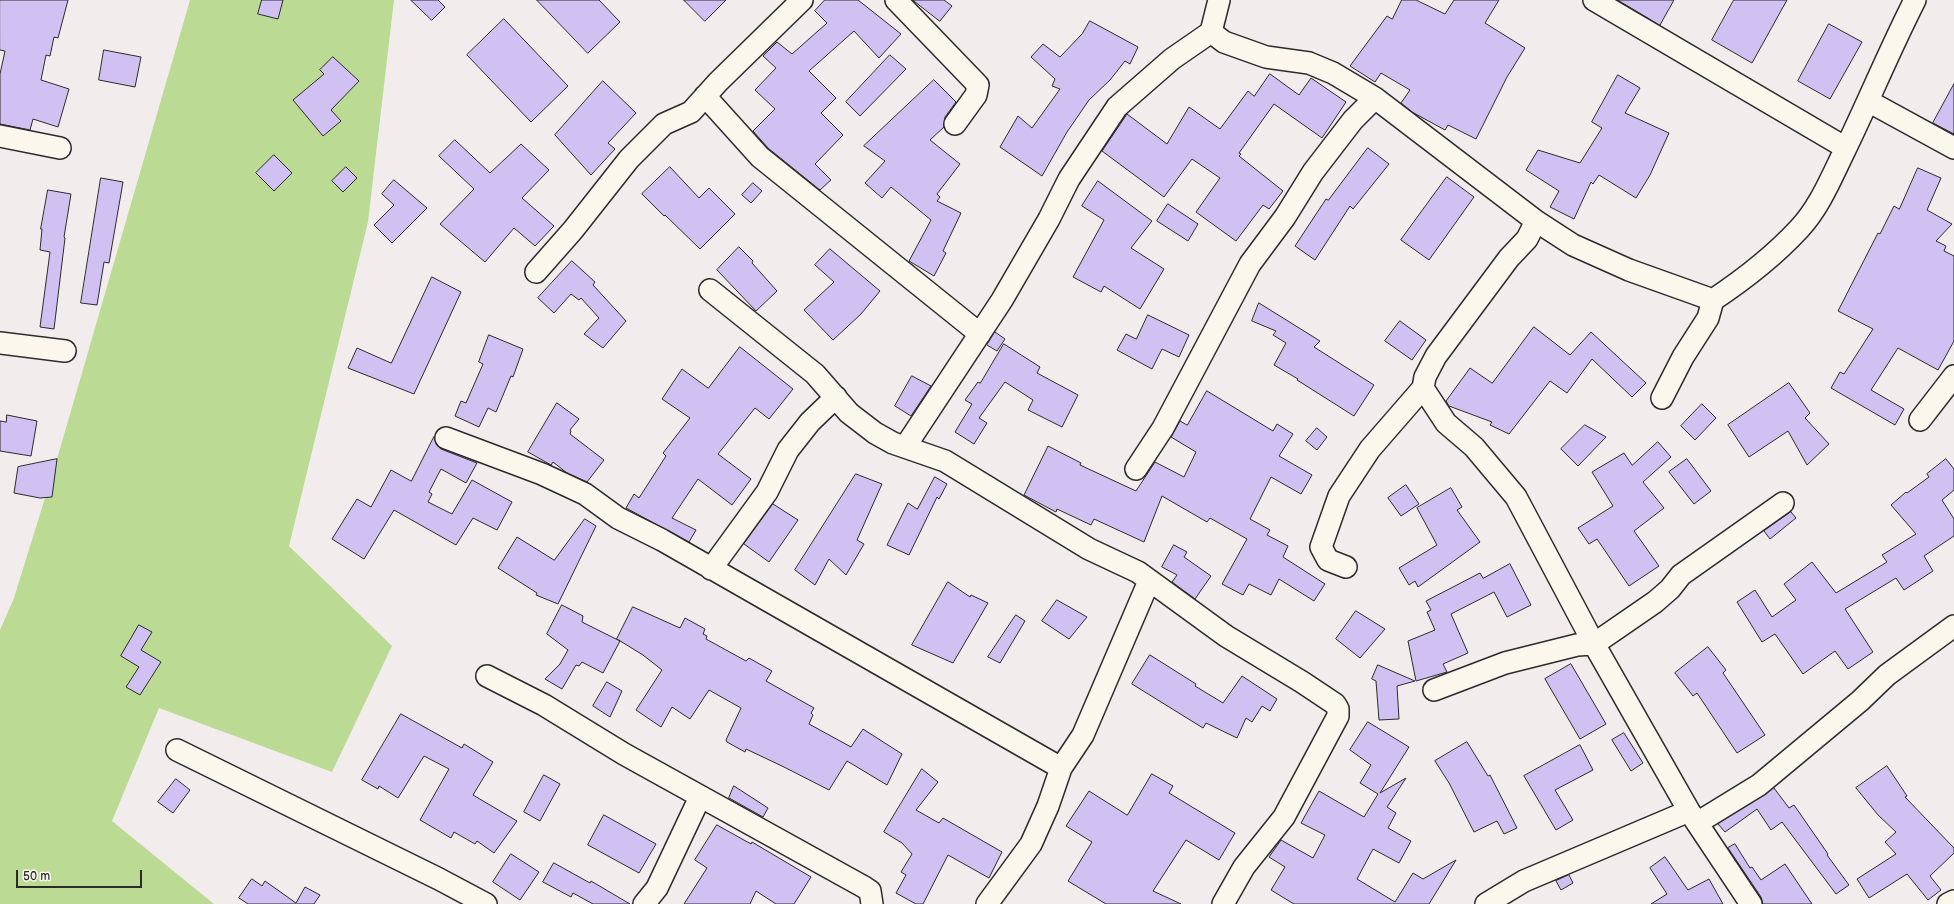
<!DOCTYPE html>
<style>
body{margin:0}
#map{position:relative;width:1954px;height:904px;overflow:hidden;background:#f3eced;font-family:"Balsamiq Sans",sans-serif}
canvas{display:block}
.scale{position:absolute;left:16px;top:870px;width:126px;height:18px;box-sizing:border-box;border:2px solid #2b2b2b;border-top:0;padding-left:5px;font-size:12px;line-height:14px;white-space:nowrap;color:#2b2b2b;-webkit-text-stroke:3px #fbf7ec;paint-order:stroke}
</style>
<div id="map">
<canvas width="1954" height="904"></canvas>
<div class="scale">50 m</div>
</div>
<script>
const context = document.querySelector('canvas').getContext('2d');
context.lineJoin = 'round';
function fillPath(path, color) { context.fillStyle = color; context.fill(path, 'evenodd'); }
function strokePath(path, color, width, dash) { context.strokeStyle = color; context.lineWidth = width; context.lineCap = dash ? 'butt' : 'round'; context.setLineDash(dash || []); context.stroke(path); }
fillPath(new Path2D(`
 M190,0H394L368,222L289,546L392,646L332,772L159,708L112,821L214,904H0V630L14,598L57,459Z`), '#bbdb94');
const building = new Path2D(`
 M0,0H68L58,38L54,37L50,56L46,55L41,80L69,89L58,127L33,119L30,130L0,124V74L5,51L0,50Z
 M262,0H283L278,19L258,14Z
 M411,0H438L445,7L432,20Z
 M537,0H599L620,22L588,53Z
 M684,0H726L705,21Z
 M825,0H858L901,34L879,58L854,31L809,71L836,98L821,113L843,135L815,164L831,180L820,190L768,148L753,131L775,109L755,90L776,68L763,56L777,42L792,54L827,23L815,11Z
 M913,0H944L952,6L940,21Z
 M1402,0H1416L1445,14L1454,0H1499L1485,23L1525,48L1507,77L1476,139L1448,125L1445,130L1412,112L1401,103L1410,90L1381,73L1375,82L1350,66L1387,16L1392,19Z
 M1618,0H1674L1660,25Z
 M1734,0H1787L1752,63L1712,40Z
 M504,19L568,86L531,122L467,55Z
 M1090,21L1138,47L1130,64L1125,61L1110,80L1089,100L1067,132L1042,176L1000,147L1018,116L1032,128L1060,89L1052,86L1055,79L1031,57L1043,44L1060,57L1082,34Z
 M1829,24L1862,42L1830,99L1798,81Z
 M104,50L141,57L135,87L99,80Z
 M890,55L906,69L860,116L846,102Z
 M333,57L359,81L331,110L341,121L323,136L293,100L324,74L320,70Z
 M1270,74L1299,95L1311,78L1346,102L1322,138L1274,104L1239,153L1241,154L1239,156L1283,191L1269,209L1263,205L1236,241L1196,212L1220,178L1192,159L1164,197L1102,151L1127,114L1167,144L1189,107L1220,129L1248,91L1254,96Z
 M1618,75L1640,88L1625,113L1669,133L1650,175L1636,198L1599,175L1593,184L1591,182L1574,219L1550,207L1559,191L1526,170L1538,150L1580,163L1602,128L1592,122Z
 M934,80L956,102L945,117L944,127L930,140L960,164L937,194L940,197L937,201L961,213L943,251L946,253L934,276L909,261L931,220L891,187L882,198L865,183L885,161L864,146Z
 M603,81L636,113L608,143L615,149L591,175L555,135Z
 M1954,84V134L1933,123Z
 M455,140L490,173L521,144L549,170L522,198L554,226L535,246L514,228L485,262L440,224L474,189L439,156Z
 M1368,148L1389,164L1353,209L1350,206L1315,260L1295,246L1326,199L1328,200Z
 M274,155L292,173L274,191L256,173Z
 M346,167L357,178L343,192L332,181Z
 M670,167L699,198L709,188L735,214L700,249L665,215L664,216L642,194Z
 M1918,168L1941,178L1927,210L1952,224L1936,241L1946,246L1944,251L1954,256V341L1938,370L1898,348L1871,390L1904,409L1895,425L1831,388L1840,372L1844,374L1873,329L1838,311L1878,233L1880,234L1894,206L1899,209Z
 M1447,177L1474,197L1429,260L1401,240Z
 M101,178L123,182L109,263L104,262L97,305L81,303Z
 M394,180L427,208L392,243L374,225L394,205L382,194Z
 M1098,181L1152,221L1131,248L1164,269L1140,309L1104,286L1101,292L1073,277L1104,220L1082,206Z
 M753,183L762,191L751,203L742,195Z
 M48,190L71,194L64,237L65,238L54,329L40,327L50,252L40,250L42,229H41Z
 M1168,204L1198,224L1188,241L1157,221Z
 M739,247L753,261L752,263L777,291L756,311L717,270Z
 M830,249L880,291L861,314L833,340L804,310L834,282L815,265Z
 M572,261L595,282L593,285L626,321L603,348L584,334L599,318L581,298L579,300L571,294L554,313L538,298Z
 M432,277L461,292L414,394L348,368L357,348L391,363Z
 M1259,303L1320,341L1314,347L1374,385L1354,416L1297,380L1298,379L1274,365L1286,343L1273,335L1276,331L1252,321Z
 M1148,315L1189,335L1179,357L1162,349L1152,369L1117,350L1126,334L1136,339Z
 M1400,321L1426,340L1412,360L1385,341Z
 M1534,327L1570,355L1591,332L1646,383L1632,397L1592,359L1567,393L1550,381L1509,434L1490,425L1492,422L1449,406L1446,401L1470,368L1492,383Z
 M995,332L1005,339L997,351L987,345Z
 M489,335L523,349L513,377L511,376L496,412L488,408L479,427L455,416L461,401L466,403L483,364L479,362Z
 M1004,344L1040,367L1037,373L1078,395L1062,427L1028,410L1033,400L1005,382L979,418L987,423L974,444L955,432L972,404L965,400L978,382L980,383Z
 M740,347L793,389L769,419L755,408L718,454L751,479L732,505L698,479L672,518L696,530L689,542L626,508L634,494L639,498L666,456L663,453L690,418L662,399L682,369L708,388Z
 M912,376L931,386L911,416L895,406Z
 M1789,383L1810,413L1805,418L1829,444L1807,465L1788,431L1749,457L1728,425Z
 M1207,391L1273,431L1277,424L1293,434L1279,456L1312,475L1301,494L1271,477L1250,519L1270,530L1267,535L1288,546L1283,557L1325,584L1314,601L1279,579L1271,595L1249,584L1243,595L1222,584L1247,539L1210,518L1207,522L1162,496L1144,542L1094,519L1091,525L1057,509L1056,512L1024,495L1048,446L1081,463L1080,465L1136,491L1155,462L1184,477L1196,452L1171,437L1180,421L1187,425Z
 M557,403L579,419L570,430L571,431L570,434L604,460L587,482L567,473L553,462L551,465L528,452Z
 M1702,404L1716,418L1695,440L1681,426Z
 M7,415L37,421L31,456L0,451V421L6,422Z
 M1585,425L1606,437L1578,466L1561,449Z
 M1317,428L1327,437L1317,450L1306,441Z
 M434,437L437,445L441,449L477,463L466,483L441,469L429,492L432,494L428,502L452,514L472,480L512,502L497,530L473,518L456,545L394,510L364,559L332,539L357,499L371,507L391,470L411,481Z
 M1658,442L1671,457L1643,482L1664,508L1634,531L1659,566L1629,586L1597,539L1589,544L1578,528L1613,506L1592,472L1624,453L1632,465Z
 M57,459L52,497L40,498L14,493L18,467Z
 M1687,459L1711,491L1694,504L1669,472Z
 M1946,459L1954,469V490L1942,500L1954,519V536L1924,556L1933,571L1904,590L1896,578L1845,609L1873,652L1848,669L1835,651L1803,674L1775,634L1762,642L1737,602L1755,590L1772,617L1796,600L1784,584L1812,562L1836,593L1887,562L1882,555L1916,534L1891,505L1906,492L1907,493L1929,477L1927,474Z
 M856,474L882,484L857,540L864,544L846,575L829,559L815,585L795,570Z
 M935,477L947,484L939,499L937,497L909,555L887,545L908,503L917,509Z
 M1406,485L1419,504L1401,516L1388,498Z
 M1451,488L1462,507L1457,510L1480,542L1418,587L1415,581L1409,585L1399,568L1437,545L1417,508Z
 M773,504L798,520L769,562L744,544Z
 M1791,512L1796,518L1770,539L1764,531Z
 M585,519L596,526L558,604L536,595L537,593L498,568L517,537L554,560Z
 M1174,545L1187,552L1184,557L1211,576L1195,599L1172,582L1177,575L1162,567Z
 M1510,564L1531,605L1507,617L1494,592L1451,614L1468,653L1443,664L1447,672L1416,681L1408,641L1435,630L1427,612L1431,610L1426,601L1480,573L1483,578Z
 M948,582L970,597L971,595L988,603L953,663L912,645Z
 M1057,600L1087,617L1069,639L1042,621Z
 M562,605L583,616L582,622L620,641L603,673L582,662L579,666L576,665L562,689L545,679L560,664L568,650L547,634Z
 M633,607L680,628L685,618L705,629L703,634L707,636L706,639L746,661L749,658L772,671L766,681L814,708L811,713L813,715L809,724L851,747L863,729L902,754L887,785L847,761L829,790L784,767L746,749L745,752L727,742L726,740L741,708L709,690L690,719L672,707L661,727L636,710L662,670L643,655L617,639Z
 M1356,611L1385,629L1360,658L1336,639Z
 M1016,615L1025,621L1000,663L988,657Z
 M139,625L152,632L141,650L161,662L140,695L126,687L139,667L121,656Z
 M1708,647L1726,670L1723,673L1765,735L1737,753L1697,693L1693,696L1675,673Z
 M1150,655L1196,684L1195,686L1223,703L1242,676L1277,699L1270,711L1262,706L1252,722L1246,718L1237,738L1206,723L1203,728L1132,684Z
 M1571,664L1606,724L1580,739L1545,679Z
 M1378,665L1415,681L1397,686L1399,719L1379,720L1376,681L1372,679Z
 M607,682L622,691L610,717L593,706Z
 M401,714L462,748L464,744L493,762L473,795L517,821L494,853L477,841L475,844L454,832L451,838L420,820L449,769L424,756L398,798L379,786L378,789L362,780Z
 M1368,722L1409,747L1380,793L1406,778L1387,807L1396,813L1388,828L1411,841L1399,863L1373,849L1357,879L1395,902L1413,873L1423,879L1456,860L1429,904H1294L1271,890L1285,867L1269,857L1281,840L1313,858L1325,835L1301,823L1319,791L1364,817L1378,794L1360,783L1371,765L1350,750Z
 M1624,733L1643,763L1631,771L1612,740Z
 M1467,742L1488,776L1490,775L1517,828L1504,834L1497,821L1474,832L1449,783L1435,761Z
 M1580,745L1593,770L1555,790L1573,820L1556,830L1524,776Z
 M1887,766L1907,796L1905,797L1954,848V853L1930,876L1941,890L1928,900L1907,874L1869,898L1857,879L1896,854L1885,842L1896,832L1878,815L1856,788Z
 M922,769L938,782L916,810L939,823L943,818L1002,852L989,878L948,855L923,904H916L896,893L906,875L901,872L912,854L902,843L884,832Z
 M1152,774L1173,786L1169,793L1235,833L1219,860L1186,840L1153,891L1181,904H1106L1068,881L1092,842L1066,826L1089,791L1127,815Z
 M544,775L560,784L540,821L524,812Z
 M176,779L190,790L173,813L158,802Z
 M734,786L768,808L763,817L729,798Z
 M1774,788L1789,808L1794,805L1828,854L1827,855L1849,885L1836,894L1782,822L1771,830L1757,809L1725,832L1718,824Z
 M604,815L656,844L639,873L588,845Z
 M717,825L751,844L752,842L811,877L794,904H776L756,891L750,904H684L707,868L695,860Z
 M1735,844L1750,868L1752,867L1761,880L1785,864L1812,904H1763L1761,897L1728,848Z
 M511,854L539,872L520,900L493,882Z
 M1665,857L1688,890L1709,879L1723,904H1651L1667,894L1650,868Z
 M554,863L590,883L591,881L630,904H593L573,893L571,897L543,882Z
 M1569,875L1573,883L1561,890L1556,881Z
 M252,879L262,886L265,881L296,903L305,887L320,895L314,904H248L239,898Z`);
fillPath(building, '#d1c1f2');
strokePath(building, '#2b2b2b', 1);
const minor = new Path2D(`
 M896,0L978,85L976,95L955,124
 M1594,0L1846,148
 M1211,32L1224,42L1266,57L1309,63L1333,73L1375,98L1536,221L1573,245L1629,270L1713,300
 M705,96L760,157L980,334
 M1868,101L1954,148
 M0,136L60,148
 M536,272L573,230L629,159L664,124L691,112L718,82L802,0
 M710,290L815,374L849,413L875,433L893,443L945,461L1089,549L1138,572L1226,636L1302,682L1335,704L1338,709V716L1284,817L1244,867L1223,904
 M0,343L65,351
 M1423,388L1446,423L1474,447L1516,497L1594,644L1689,811L1751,904
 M1662,398L1683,357L1708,318L1713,300C1743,280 1774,256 1799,229C1818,209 1830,181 1842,156C1867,105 1889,51 1915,0
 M1920,420L1954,376
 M446,438L542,474L585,494L618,518L662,540L1061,768
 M905,447L1002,300L1049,219L1069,179L1117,107L1172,59L1211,32L1219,0
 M1136,469L1163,428L1250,264L1285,217L1313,172L1353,120L1375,98
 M1346,567L1328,560L1321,547L1339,496L1370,449L1423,388L1425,377L1436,356L1509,258L1527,239L1536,221
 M711,569L767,492L788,450L810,422L836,397
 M487,676L544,705L624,754L864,887L870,891L872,904
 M1434,690L1505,663L1577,645L1594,644L1655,602L1670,589L1681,575L1783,503
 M177,750L439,879L486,904
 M1697,823L1759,785L1860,701L1887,675L1954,626
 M644,904L657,888L700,797
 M987,904L1031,844L1048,806L1061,768L1083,735L1149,581
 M1486,904L1524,881L1689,811
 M1948,904L1954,901`);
strokePath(minor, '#2b2b2b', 24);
strokePath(minor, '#fbf7ec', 21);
</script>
